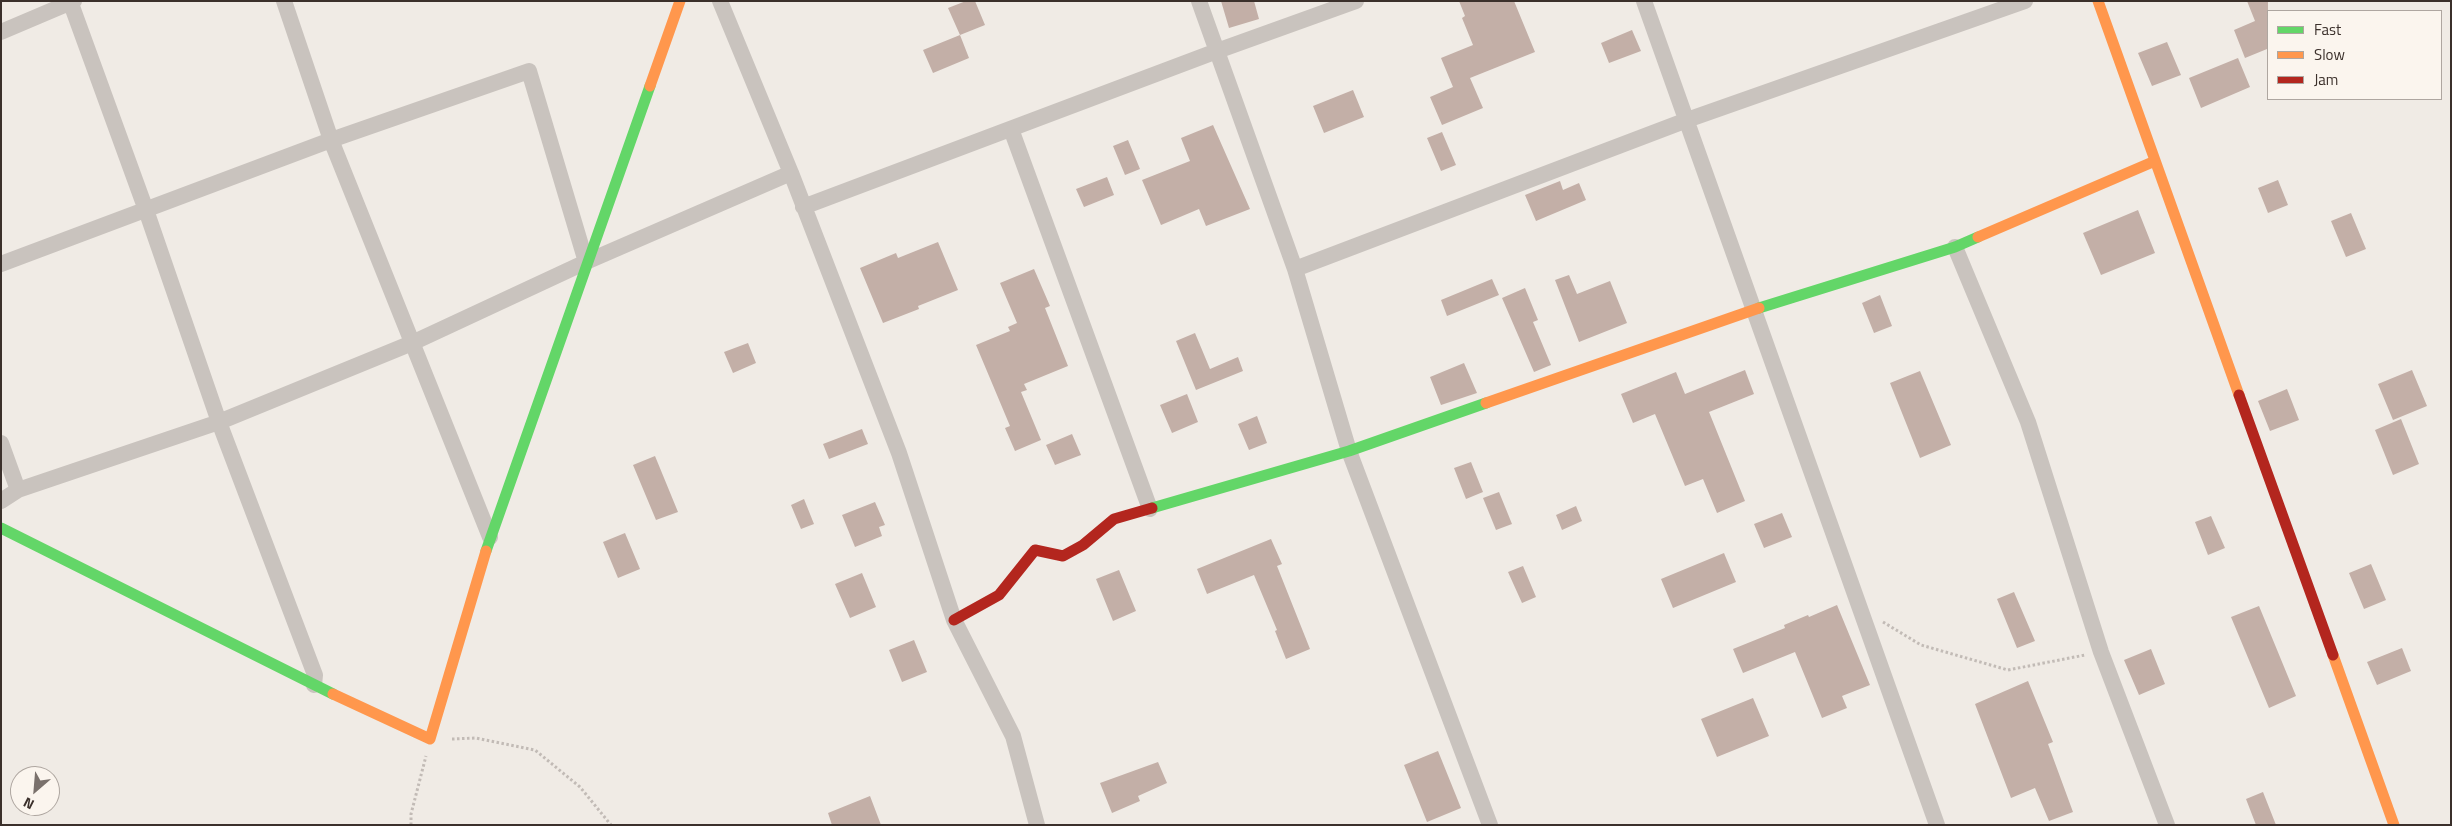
<!DOCTYPE html>
<style>
body{margin:0}
#map{position:relative;width:2452px;height:826px;overflow:hidden;background:#f0ebe5;font-family:"Titillium Web",sans-serif}
canvas{display:block}
.frame{position:absolute;inset:0;border:2px solid #3b302b;pointer-events:none}
.legend{position:absolute;left:2267px;top:10px;width:175px;height:90px;box-sizing:border-box;background:#fbf5ee;border:1px solid #aea6a0;margin:0;padding:6px 9px;list-style:none;font-size:15px;color:#3b302b}
.legend li{display:flex;align-items:center;gap:10px;height:25px}
.legend b{width:25px;border:1px solid #aea6a0}
.north{position:absolute;left:10px;top:766px;width:50px;height:50px;box-sizing:border-box;background:#fbf5ee;border:1px solid #aea6a0;border-radius:50%;rotate:207deg;font-size:14px;font-weight:700;line-height:20px;text-align:center;color:#3b302b}
.north::after{content:'';display:block;margin:auto;width:18px;height:22px;background:#7a716c;clip-path:polygon(50% 0,100% 100%,50% 72%,0 100%)}
</style>
<div id="map">
<canvas width="2452" height="826"></canvas>
<div class="frame"></div>
<ul class="legend">
<li><b style="height:6px;background:#63d668"></b>Fast</li>
<li><b style="height:6px;background:#ff974d"></b>Slow</li>
<li><b style="height:6px;background:#b3261e"></b>Jam</li>
</ul>
<div class="north">N</div>
</div>
<script>
const context = document.querySelector('canvas').getContext('2d');
context.lineJoin = 'round';
function fillPath(path, color) { context.fillStyle = color; context.fill(path, 'evenodd'); }
function strokePath(path, color, width, dash) { context.strokeStyle = color; context.lineWidth = width; context.lineCap = dash ? 'butt' : 'round'; context.setLineDash(dash || []); context.stroke(path); }
fillPath(new Path2D(`
 M966,1H975L985,25L960,35L948,8Z
 M1221,1H1254L1259,19L1229,28Z
 M1459,1H1514L1535,52L1470,78L1483,108L1442,125L1430,97L1453,87L1441,58L1473,45L1462,18L1465,16Z
 M2247,1H2268V52L2267,49L2245,58L2234,30L2255,21Z
 M1632,30L1641,51L1609,63L1601,43Z
 M960,35L969,58L933,73L923,50Z
 M2167,42L2181,75L2152,86L2138,53Z
 M2238,58L2250,87L2201,108L2189,78Z
 M1353,90L1364,117L1324,133L1313,106Z
 M1213,125L1250,209L1206,226L1199,209L1161,225L1142,180L1190,161L1181,138Z
 M1442,132L1456,165L1441,171L1427,138Z
 M1128,140L1140,169L1125,175L1113,146Z
 M1107,177L1114,195L1084,207L1076,189Z
 M2278,180L2288,205L2268,213L2258,188Z
 M1560,181L1563,190L1579,183L1586,200L1536,221L1525,195Z
 M2138,210L2155,253L2101,275L2083,233Z
 M2351,213L2366,249L2346,257L2331,221Z
 M938,242L958,290L918,306L919,309L883,323L860,268L896,253L898,258Z
 M1034,269L1050,306L1045,308L1068,366L1024,384L1027,390L1021,392L1041,440L1015,451L1005,428L1010,426L976,345L1010,331L1008,327L1017,323L1000,283Z
 M1569,275L1577,294L1610,281L1627,323L1579,342L1555,280Z
 M1492,279L1499,295L1447,316L1441,300Z
 M1525,288L1538,320L1533,322L1551,365L1534,372L1502,298Z
 M1880,295L1892,326L1874,333L1862,303Z
 M1195,333L1210,369L1238,357L1243,371L1196,390L1176,341Z
 M748,343L756,363L733,373L724,352Z
 M1464,363L1477,393L1441,405L1430,377Z
 M1745,370L1754,394L1709,412L1745,501L1717,513L1703,479L1685,486L1655,414L1633,423L1621,394L1676,372L1685,394Z
 M2412,370L2427,406L2393,420L2378,384Z
 M1920,371L1951,445L1920,458L1890,383Z
 M2287,389L2299,420L2270,431L2258,401Z
 M1187,394L1198,422L1172,433L1160,405Z
 M1257,416L1267,443L1249,450L1238,424Z
 M2401,419L2419,464L2393,475L2375,430Z
 M862,429L868,444L829,459L823,444Z
 M1072,434L1081,455L1055,465L1046,445Z
 M655,456L678,512L656,520L633,465Z
 M1471,462L1483,492L1466,499L1454,468Z
 M1499,492L1512,524L1496,530L1483,498Z
 M804,499L814,524L801,529L791,505Z
 M875,502L885,525L879,527L882,536L855,547L842,515Z
 M1576,506L1582,521L1562,530L1556,515Z
 M1782,513L1792,537L1764,548L1754,524Z
 M2211,516L2225,548L2208,555L2195,522Z
 M625,533L640,569L618,578L603,542Z
 M1271,539L1282,564L1277,566L1310,649L1286,659L1275,631L1277,630L1254,575L1207,594L1197,569Z
 M1724,553L1736,582L1673,608L1661,579Z
 M2371,564L2386,600L2364,609L2349,573Z
 M1523,566L1536,597L1522,603L1508,572Z
 M1119,570L1136,611L1113,621L1096,579Z
 M862,573L876,607L850,618L835,584Z
 M2014,592L2035,641L2017,648L1997,599Z
 M1837,605L1870,685L1842,696L1847,708L1822,718L1795,652L1743,673L1733,649L1785,628L1784,625L1808,615L1809,617Z
 M2259,606L2296,696L2269,708L2231,617Z
 M914,640L927,672L902,682L889,650Z
 M2402,648L2411,671L2377,685L2367,662Z
 M2151,649L2165,684L2139,695L2124,660Z
 M2028,681L2053,742L2048,744L2073,812L2049,821L2035,788L2011,798L1975,704Z
 M1753,698L1769,736L1717,757L1701,719Z
 M1438,751L1461,808L1427,822L1404,765Z
 M1158,762L1167,783L1138,796L1140,801L1112,813L1100,783Z
 M2263,792L2276,825H2256L2246,799Z
 M870,796L881,825H832L828,813Z`), '#c3afa7');
strokePath(new Path2D(`
 M1883,622L1921,645L2008,670L2085,655
 M452,739L476,738L535,750L580,787L611,825
 M411,825V814L426,756`), '#c2bbb6', 3, [2.5, 2.5]);
strokePath(new Path2D(`
 M70,1L146,210L219,422L315,675L314,685
 M284,1L331,140L490,537
 M720,1L791,173L899,453L954,620L1013,736L1037,825
 M1199,1L1295,269L1349,451L1490,825
 M1644,1L1937,825
 M1,32L74,1
 M1011,129L1150,509
 M803,207L1217,51L1356,1
 M1955,247L2028,422L2101,652L2167,825
 M1,264L331,140L529,71L586,262
 M1295,269L1687,120L2025,1
 M1,443L18,490
 M1,501L18,490L219,422L412,343L586,262L791,173`), '#c9c3be', 16);
strokePath(new Path2D(`
 M1759,308L1955,247L1978,237
 M1152,508L1349,451L1486,403
 M1,528L333,694
 M486,551L650,86`), '#63d668', 11);
strokePath(new Path2D(`
 M2098,1L2239,395
 M650,86L680,1
 M1978,237L2155,161
 M1486,403L1759,308
 M2333,655L2394,825
 M333,694L430,739L486,551`), '#ff974d', 11);
strokePath(new Path2D(`
 M2239,395L2333,655
 M954,620L999,595L1035,550L1063,556L1083,545L1114,519L1152,508`), '#b3261e', 11);
</script>
